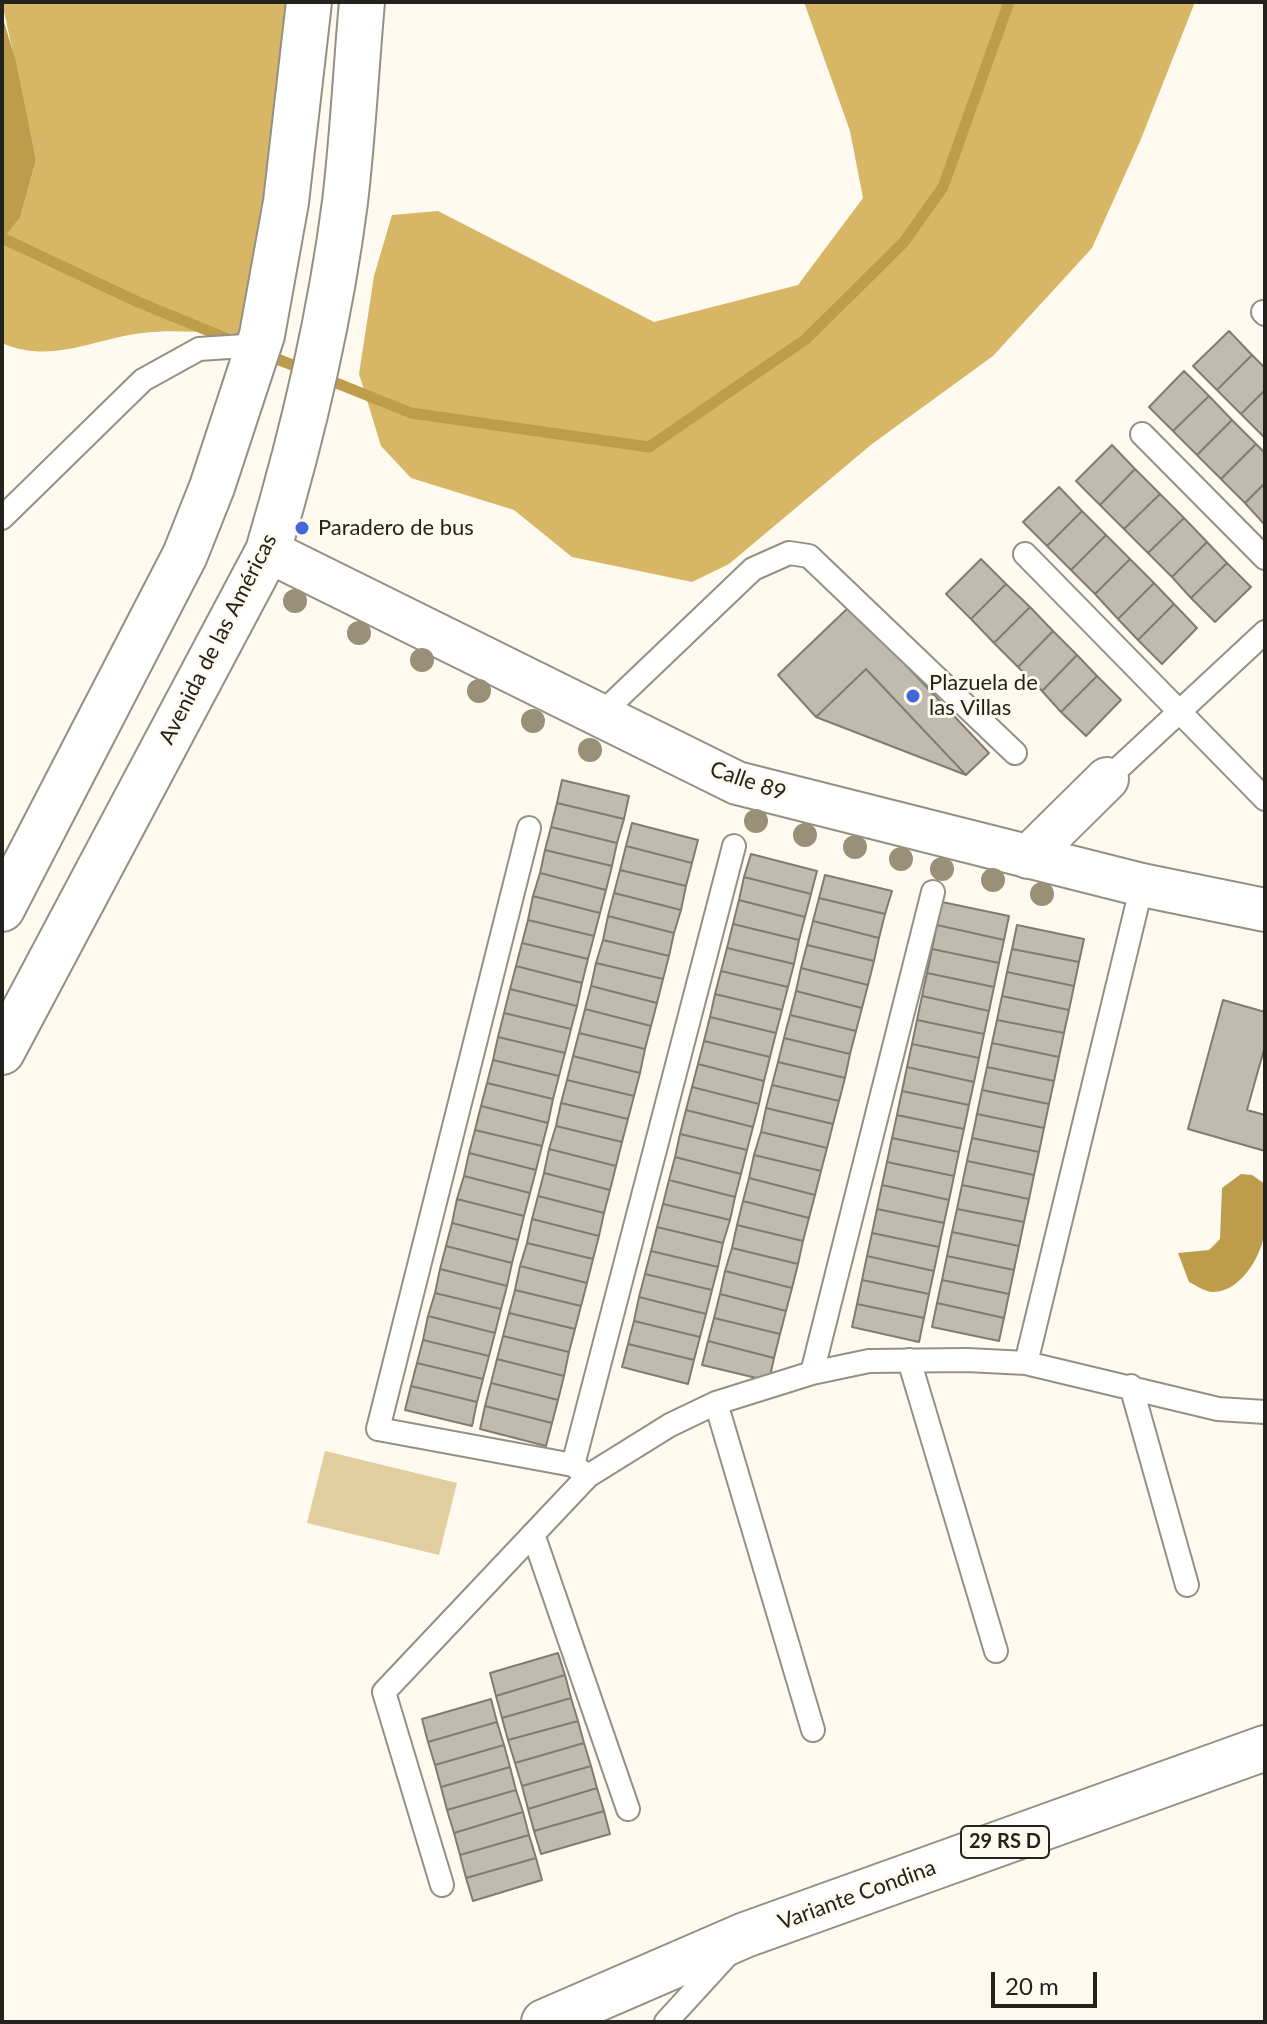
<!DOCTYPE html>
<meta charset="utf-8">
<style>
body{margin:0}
#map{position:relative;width:1267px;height:2024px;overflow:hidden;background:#fefaf0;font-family:Lato,sans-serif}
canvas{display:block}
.frame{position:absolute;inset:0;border:4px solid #24221d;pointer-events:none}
.scale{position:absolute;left:991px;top:1972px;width:106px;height:36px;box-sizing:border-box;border:4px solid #24221d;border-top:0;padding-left:10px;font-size:24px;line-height:28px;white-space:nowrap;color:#24221d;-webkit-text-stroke:6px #fefaf0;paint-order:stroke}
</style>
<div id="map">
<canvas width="1267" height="2024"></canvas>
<div class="frame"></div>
<div class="scale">20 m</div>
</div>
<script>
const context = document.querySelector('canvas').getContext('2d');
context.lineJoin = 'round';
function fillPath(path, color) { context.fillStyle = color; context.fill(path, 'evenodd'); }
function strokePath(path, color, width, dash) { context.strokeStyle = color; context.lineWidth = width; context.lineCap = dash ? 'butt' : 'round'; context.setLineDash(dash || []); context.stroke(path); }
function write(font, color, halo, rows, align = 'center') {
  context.font = font + ' Lato,sans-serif'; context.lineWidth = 6; context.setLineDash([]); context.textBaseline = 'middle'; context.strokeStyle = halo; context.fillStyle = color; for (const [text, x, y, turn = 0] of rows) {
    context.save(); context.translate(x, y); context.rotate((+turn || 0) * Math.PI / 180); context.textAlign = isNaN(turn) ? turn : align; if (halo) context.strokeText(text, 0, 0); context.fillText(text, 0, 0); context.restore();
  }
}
fillPath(new Path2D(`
 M325,1451L457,1483L439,1555L307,1523Z`), '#e1cd9e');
fillPath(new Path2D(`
 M2,2H309L262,335C223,335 181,328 143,333C95,338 52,365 2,343V240L20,218L36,160Z
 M804,2H1195L1141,139L1092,248L993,356L872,444L729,564L692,582L572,557L514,510L411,478L381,446L359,374L374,276L392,215L438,211L654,322L798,285L863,198L850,131Z`), '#d7b665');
fillPath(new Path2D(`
 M2,15L16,62L36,160L20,218L2,240Z
 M1241,1174L1252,1175L1265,1184C1265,1199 1266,1214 1265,1229C1263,1254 1241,1293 1212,1292C1204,1291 1197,1286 1189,1282L1178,1253L1209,1250L1220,1239L1222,1188Z`), '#bd9d4b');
strokePath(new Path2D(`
 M2,238L138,302L233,341
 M264,354L308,371
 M324,378L411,413L649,447L806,339L904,242L943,187L1009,2`), '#bd9d4b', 11);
const building = new Path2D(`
 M1229,331L1252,355L1217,390L1193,366Z
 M1252,355L1265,368V390L1241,414L1217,390Z
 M1184,371L1209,396L1173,431L1149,407Z
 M1265,390V438L1241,414Z
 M1209,396L1232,420L1197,455L1173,431Z
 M1232,420L1256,444L1221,479L1197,455Z
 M1256,444L1265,453V483L1245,503L1221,479Z
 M1112,445L1135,469L1100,505L1076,481Z
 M1135,469L1160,494L1124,529L1100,505Z
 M1265,483V523L1264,524L1245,503Z
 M1059,487L1082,511L1047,546L1023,522Z
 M1160,494L1184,518L1148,553L1124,529Z
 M1082,511L1106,535L1071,570L1047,546Z
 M1184,518L1207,542L1172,577L1148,553Z
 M1106,535L1130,559L1095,594L1071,570Z
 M1207,542L1227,563L1191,598L1172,577Z
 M981,559L1006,584L971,619L946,594Z
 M1130,559L1154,583L1118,619L1095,594Z
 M1227,563L1251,587L1215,622L1191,598Z
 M1154,583L1174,604L1138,640L1118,619Z
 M1006,584L1030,607L994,643L971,619Z
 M1174,604L1197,628L1162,664L1138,640Z
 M850,606L989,753L966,775L866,669L816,717L778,675Z
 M1030,607L1053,631L1018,667L994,643Z
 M1053,631L1077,655L1042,691L1018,667Z
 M1077,655L1097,676L1061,712L1042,691Z
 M866,669L966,775L816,717Z
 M1097,676L1121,700L1086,736L1061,712Z
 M562,780L629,796L624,819L557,803Z
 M557,803L624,819L617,843L551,827Z
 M632,823L698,840L692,863L626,846Z
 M551,827L617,843L612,866L545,850Z
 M626,846L692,863L686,886L620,870Z
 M545,850L612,866L606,890L540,873Z
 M751,854L817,871L811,894L744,877Z
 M620,870L686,886L681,910L614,893Z
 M540,873L606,890L600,913L533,896Z
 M825,875L892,891L885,914L819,898Z
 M744,877L811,894L805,917L739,900Z
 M614,893L681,910L674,933L608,916Z
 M533,896L600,913L594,936L528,920Z
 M819,898L885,914L879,938L813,921Z
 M739,900L805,917L799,940L733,924Z
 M942,902L1009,916L1004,940L937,925Z
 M608,916L674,933L669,956L603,940Z
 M528,920L594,936L588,959L522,943Z
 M813,921L879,938L874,961L807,945Z
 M733,924L799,940L794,964L727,948Z
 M937,925L1004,940L999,963L932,949Z
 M1017,925L1084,939L1079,962L1012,949Z
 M603,940L669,956L663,979L596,963Z
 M522,943L588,959L582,983L516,966Z
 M807,945L874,961L868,985L801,968Z
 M727,948L794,964L788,987L721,971Z
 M932,949L999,963L994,987L927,973Z
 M1012,949L1079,962L1074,986L1007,972Z
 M596,963L663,979L657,1003L591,986Z
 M516,966L582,983L577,1006L510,989Z
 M801,968L868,985L862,1008L796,991Z
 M721,971L788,987L782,1010L715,994Z
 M1007,972L1074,986L1069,1010L1002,996Z
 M927,973L994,987L989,1011L922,996Z
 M591,986L657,1003L651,1026L585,1009Z
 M510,989L577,1006L571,1029L504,1013Z
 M796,991L862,1008L856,1031L790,1015Z
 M715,994L782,1010L776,1033L710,1017Z
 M922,996L989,1011L984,1034L917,1020Z
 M1002,996L1069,1010L1064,1033L997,1020Z
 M1223,1000L1265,1012V1046L1247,1110L1265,1115V1151L1188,1129Z
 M585,1009L651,1026L645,1049L579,1033Z
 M504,1013L571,1029L565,1053L498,1037Z
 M790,1015L856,1031L850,1054L784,1038Z
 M710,1017L776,1033L770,1057L704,1041Z
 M917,1020L984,1034L979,1058L912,1044Z
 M997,1020L1064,1033L1059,1057L992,1043Z
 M579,1033L645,1049L640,1073L573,1056Z
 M498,1037L565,1053L559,1076L493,1060Z
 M784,1038L850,1054L845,1078L778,1062Z
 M704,1041L770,1057L764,1081L698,1064Z
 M992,1043L1059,1057L1054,1081L987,1067Z
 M912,1044L979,1058L974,1082L907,1067Z
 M573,1056L640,1073L634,1096L567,1080Z
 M493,1060L559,1076L553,1099L487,1083Z
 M778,1062L845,1078L839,1101L772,1085Z
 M698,1064L764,1081L759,1104L692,1087Z
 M907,1067L974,1082L969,1105L902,1091Z
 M987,1067L1054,1081L1049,1104L982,1090Z
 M567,1080L634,1096L628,1119L561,1103Z
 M487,1083L553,1099L548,1123L481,1106Z
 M772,1085L839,1101L833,1124L766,1108Z
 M692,1087L759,1104L753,1127L686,1110Z
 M982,1090L1049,1104L1044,1128L977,1114Z
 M902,1091L969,1105L964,1129L897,1115Z
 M561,1103L628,1119L622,1142L556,1126Z
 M481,1106L548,1123L542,1146L475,1130Z
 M766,1108L833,1124L827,1148L761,1132Z
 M686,1110L753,1127L747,1150L680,1134Z
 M977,1114L1044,1128L1039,1152L972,1138Z
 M897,1115L964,1129L959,1152L892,1138Z
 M556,1126L622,1142L616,1166L549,1149Z
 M475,1130L542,1146L536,1170L469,1153Z
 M761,1132L827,1148L821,1171L754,1155Z
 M680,1134L747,1150L741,1174L675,1157Z
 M892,1138L959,1152L954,1176L887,1162Z
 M972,1138L1039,1152L1034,1175L967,1161Z
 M549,1149L616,1166L610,1190L544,1173Z
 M469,1153L536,1170L530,1193L464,1176Z
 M754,1155L821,1171L815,1195L749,1178Z
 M675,1157L741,1174L735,1197L669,1180Z
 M967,1161L1034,1175L1029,1199L962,1185Z
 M887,1162L954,1176L949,1200L882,1185Z
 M544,1173L610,1190L604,1213L538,1196Z
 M464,1176L530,1193L524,1216L457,1199Z
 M749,1178L815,1195L809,1218L743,1201Z
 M669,1180L735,1197L730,1220L663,1204Z
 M882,1185L949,1200L944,1223L877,1209Z
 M962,1185L1029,1199L1024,1222L957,1209Z
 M538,1196L604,1213L599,1236L532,1219Z
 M457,1199L524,1216L518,1240L452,1223Z
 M743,1201L809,1218L803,1241L737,1225Z
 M663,1204L730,1220L723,1243L657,1227Z
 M877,1209L944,1223L939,1247L872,1233Z
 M957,1209L1024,1222L1019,1246L952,1232Z
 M532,1219L599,1236L593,1259L527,1243Z
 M452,1223L518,1240L512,1263L446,1246Z
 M737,1225L803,1241L798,1264L732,1248Z
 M657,1227L723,1243L718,1267L651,1251Z
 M952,1232L1019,1246L1014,1270L947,1256Z
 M872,1233L939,1247L934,1271L867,1256Z
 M527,1243L593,1259L587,1283L520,1266Z
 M446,1246L512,1263L507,1286L440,1269Z
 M732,1248L798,1264L792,1288L725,1271Z
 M651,1251L718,1267L712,1290L645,1274Z
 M867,1256L934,1271L929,1294L862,1280Z
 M947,1256L1014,1270L1009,1294L942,1280Z
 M520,1266L587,1283L581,1306L515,1290Z
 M440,1269L507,1286L501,1309L435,1293Z
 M725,1271L792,1288L786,1311L720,1294Z
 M645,1274L712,1290L706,1314L639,1297Z
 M862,1280L929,1294L924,1318L857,1304Z
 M942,1280L1009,1294L1004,1318L937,1303Z
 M515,1290L581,1306L575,1329L509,1313Z
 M435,1293L501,1309L495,1333L428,1316Z
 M720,1294L786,1311L780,1334L714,1318Z
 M639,1297L706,1314L700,1337L634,1321Z
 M937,1303L1004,1318L999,1341L932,1327Z
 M857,1304L924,1318L919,1342L852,1327Z
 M509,1313L575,1329L569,1352L503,1336Z
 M428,1316L495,1333L489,1356L423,1340Z
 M714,1318L780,1334L774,1358L708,1341Z
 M634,1321L700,1337L694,1360L628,1344Z
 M503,1336L569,1352L564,1376L497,1359Z
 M423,1340L489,1356L483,1379L417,1363Z
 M708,1341L774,1358L769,1381L702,1365Z
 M628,1344L694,1360L688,1384L622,1367Z
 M497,1359L564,1376L558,1400L491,1383Z
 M417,1363L483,1379L477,1402L411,1386Z
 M491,1383L558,1400L552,1423L485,1406Z
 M411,1386L477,1402L472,1426L405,1410Z
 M485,1406L552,1423L546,1446L480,1429Z
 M558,1653L565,1675L496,1696L490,1673Z
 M565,1675L571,1698L502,1718L496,1696Z
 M571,1698L578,1721L508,1740L502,1718Z
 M491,1699L497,1722L428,1742L422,1719Z
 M578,1721L584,1743L515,1763L508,1740Z
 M497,1722L504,1745L435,1765L428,1742Z
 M584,1743L591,1766L522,1786L515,1763Z
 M504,1745L510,1767L441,1787L435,1765Z
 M591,1766L597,1788L528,1809L522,1786Z
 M510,1767L516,1790L447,1810L441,1787Z
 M597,1788L604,1811L534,1831L528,1809Z
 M516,1790L523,1812L454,1833L447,1810Z
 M604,1811L610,1834L541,1854L534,1831Z
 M523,1812L529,1835L460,1855L454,1833Z
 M529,1835L536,1858L466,1878L460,1855Z
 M536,1858L542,1880L473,1901L466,1878Z`);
fillPath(building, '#c0bbaf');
strokePath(building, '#807c70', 2);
const service = new Path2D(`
 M1263,312L1265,314
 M1142,434L1265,558
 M2,518L143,380L199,349L259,345
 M1025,554L1265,799
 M598,717L753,569L789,553L809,556L1015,753
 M1107,779L1265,632
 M529,828L378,1429L573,1465L588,1476
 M909,1360L996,1651
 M1026,1363L1142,885
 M812,1373L933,892
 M1131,1386L1187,1585
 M716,1403L813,1730
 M573,1465L734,846
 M533,1534L628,1809
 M442,1885L384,1692L588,1476L670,1425L716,1403L812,1373L869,1361L967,1360L1026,1363L1218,1409L1265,1412
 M666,2022L730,1952`);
const minor = new Path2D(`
 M268,551L737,783L1142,885L1265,910
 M1028,857L1107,779`);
const primary = new Path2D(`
 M2,909L185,555L212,487L262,335L286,202L309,2
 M2,1052L268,551C302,437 330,319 345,202C353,135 356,68 362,2`);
const trunk = new Path2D(`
 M544,2022L745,1935L1265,1748`);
strokePath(service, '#959084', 26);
strokePath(minor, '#959084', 46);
strokePath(primary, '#959084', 48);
strokePath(trunk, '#959084', 48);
strokePath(service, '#fff', 22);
strokePath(minor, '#fff', 42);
strokePath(primary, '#fff', 44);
strokePath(trunk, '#fff', 44);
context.fillStyle = '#999078';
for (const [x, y] of [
 [295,601],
 [359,633],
 [422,660],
 [479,691],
 [533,721],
 [590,750],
 [756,821],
 [805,835],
 [855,847],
 [901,859],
 [942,869],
 [993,880],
 [1042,894]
]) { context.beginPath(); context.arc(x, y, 12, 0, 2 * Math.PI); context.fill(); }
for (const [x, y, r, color] of [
 [302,528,8,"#4566d9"],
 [913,696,8,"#4566d9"]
]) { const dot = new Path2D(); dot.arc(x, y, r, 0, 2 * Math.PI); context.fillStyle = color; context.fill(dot); strokePath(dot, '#fefaf0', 3); }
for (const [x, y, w] of [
 [1005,1842,88]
]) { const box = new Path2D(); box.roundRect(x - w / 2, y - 16, w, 32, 6); context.fillStyle = '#fefaf0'; context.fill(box); strokePath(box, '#24221d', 2); }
write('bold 20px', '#24221d', null, [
 ["29 RS D",1005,1842]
]);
write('22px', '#24221d', '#fefaf0', [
 ["Paradero de bus",318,528],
 ["Plazuela de",929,683],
 ["las Villas",929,708]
], 'left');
write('22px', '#24221d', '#fefaf0', [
 ["Avenida de las Américas",218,639,-63],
 ["Calle 89",748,781,19],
 ["Variante Condina",857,1895,-20]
]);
</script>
